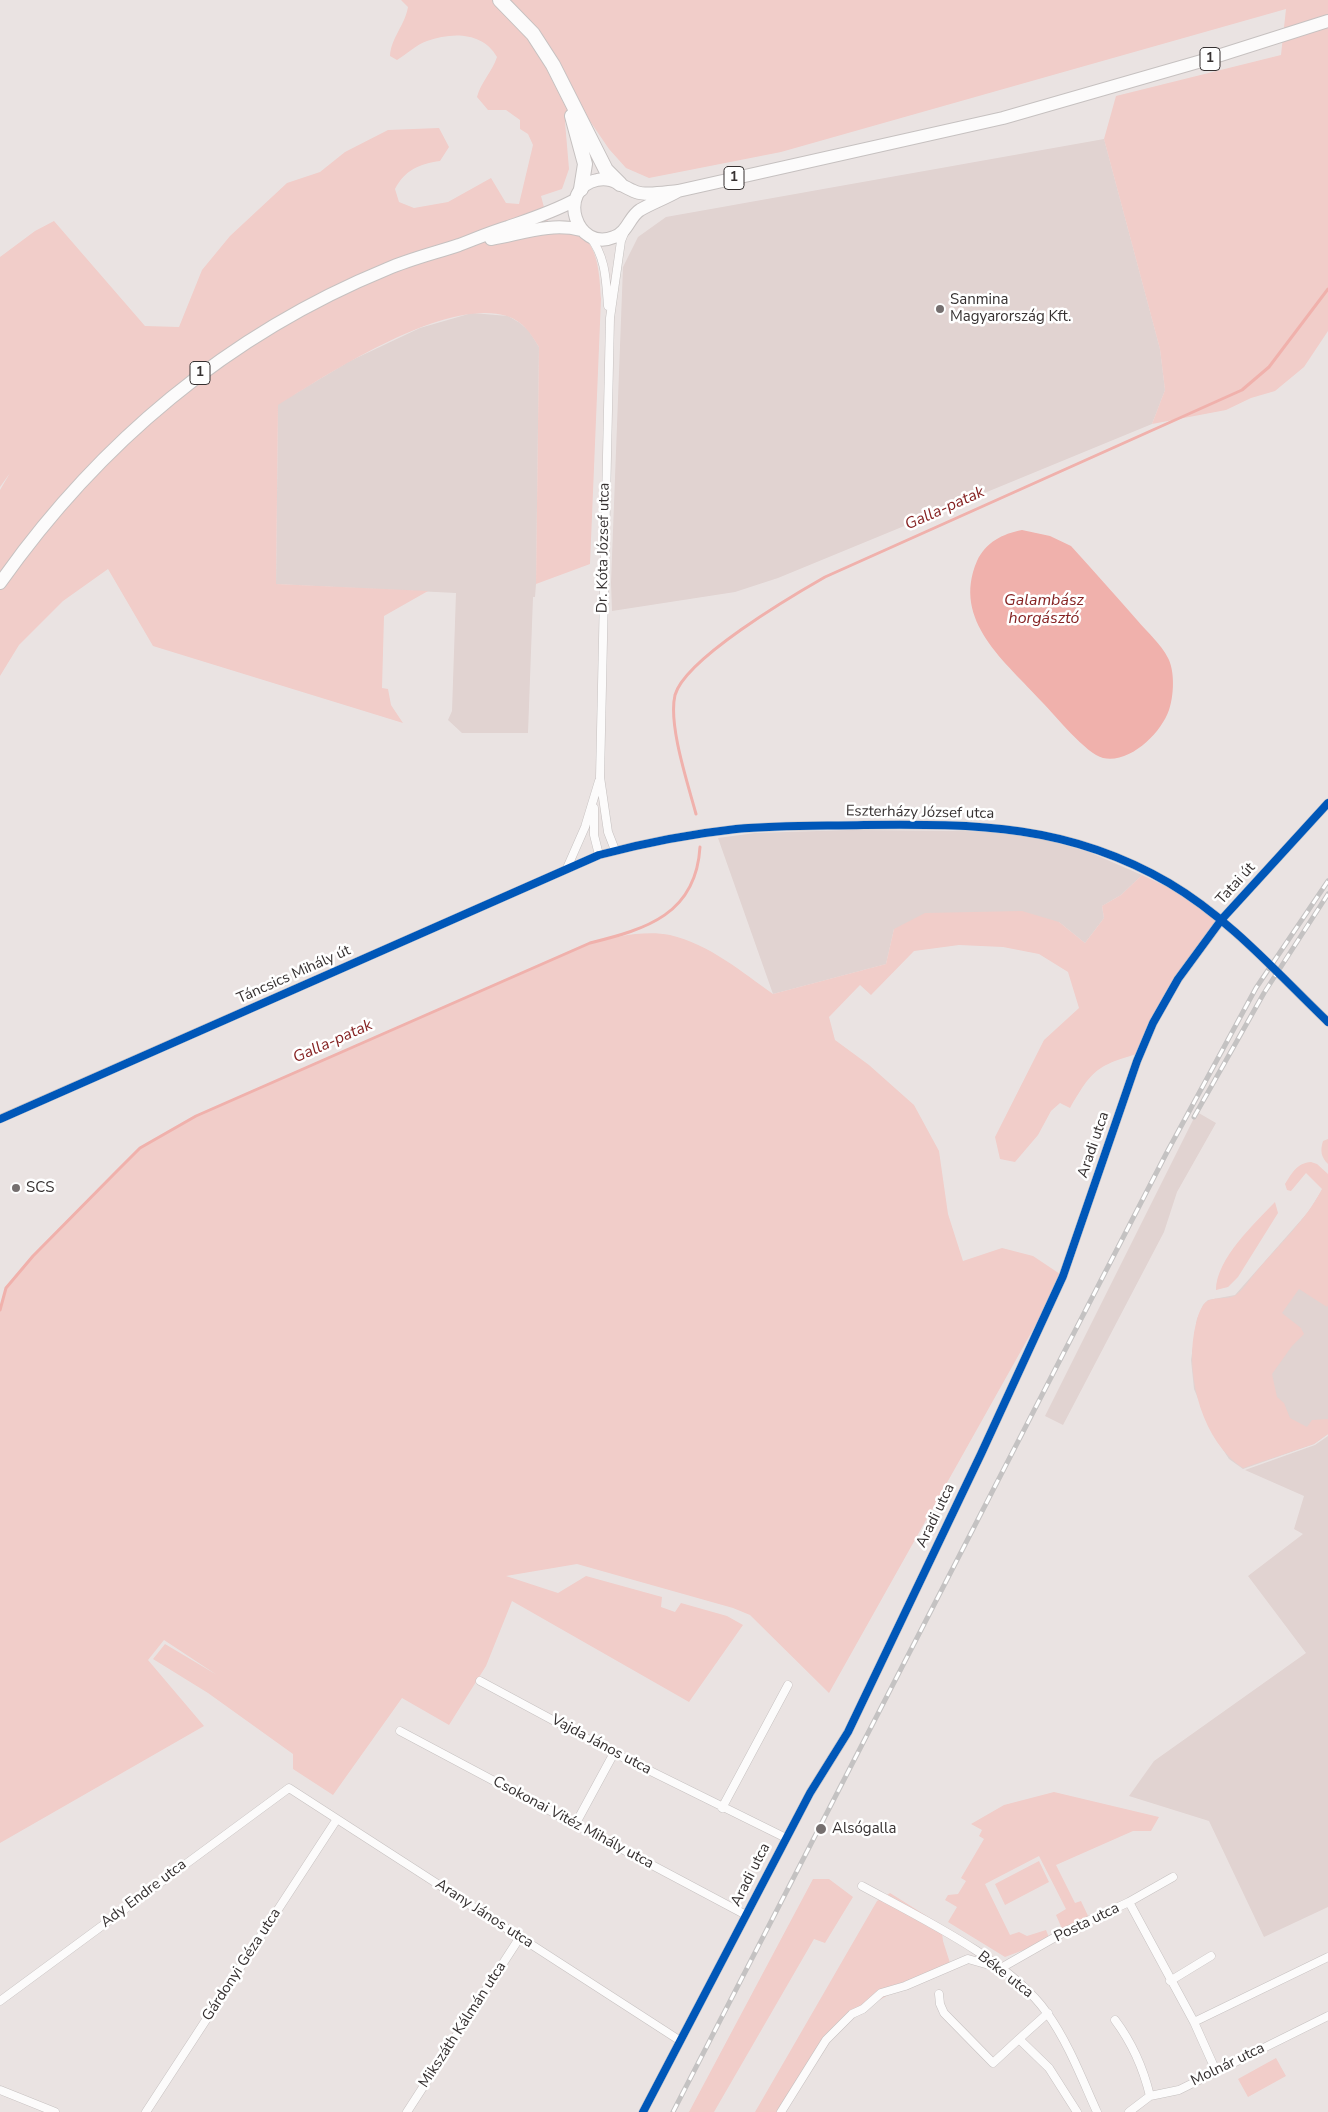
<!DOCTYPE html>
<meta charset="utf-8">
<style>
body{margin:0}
canvas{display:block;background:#eae3e2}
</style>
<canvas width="1328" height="2112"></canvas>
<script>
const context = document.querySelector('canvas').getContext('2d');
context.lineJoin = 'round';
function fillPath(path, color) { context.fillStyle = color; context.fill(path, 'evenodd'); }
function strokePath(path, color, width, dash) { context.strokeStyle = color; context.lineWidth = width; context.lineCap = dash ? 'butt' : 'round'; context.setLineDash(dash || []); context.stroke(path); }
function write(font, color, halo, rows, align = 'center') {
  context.font = font + ' "Nunito Sans",sans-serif'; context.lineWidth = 5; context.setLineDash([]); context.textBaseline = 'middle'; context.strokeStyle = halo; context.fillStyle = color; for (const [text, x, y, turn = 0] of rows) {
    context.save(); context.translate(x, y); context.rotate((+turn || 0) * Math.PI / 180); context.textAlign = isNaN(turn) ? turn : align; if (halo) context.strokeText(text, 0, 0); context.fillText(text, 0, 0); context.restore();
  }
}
fillPath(new Path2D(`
 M1104,139L1160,349L1165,390L1152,424L778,578L735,592L612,611L611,583L623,267L638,237L666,217Z
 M472,313L508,316L520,323L529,331L539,347L536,584L535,597H533L528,733H462L448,720L452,711L456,593L276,584L278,404L350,361L420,328Z
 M850,830L961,831L1004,832L1033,836L1089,852L1142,875L1121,895L1102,906L1104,918L1085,943L1059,922L894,929L886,964L773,994L718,838L755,833Z
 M1197,1112L1216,1123L1177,1192L1164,1232L1063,1425L1045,1416Z
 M1328,1180V1434L1314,1444L1243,1469L1229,1459L1214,1436L1194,1389L1191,1360L1197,1319L1203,1305L1208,1300L1235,1295L1309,1211Z
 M1328,1436V1907L1264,1937L1209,1821L1129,1796L1154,1761L1306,1653L1248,1576L1303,1534L1294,1529L1304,1496L1245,1470L1315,1445Z`), '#e1d3d1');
fillPath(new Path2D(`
 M401,0H1328V331L1304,367L1275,391L1251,398L1226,410L1152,424L1165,390L1160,349L1104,139L1116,96L1281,55L1286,9L781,152L649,178L626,168L609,149L583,111L565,122L569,169L562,189L541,196L549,226C596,226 599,260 601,299L590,564L536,584L539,347C531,334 523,321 507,316C445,297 330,373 278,405L276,584L428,591L384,616L382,688L388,689L391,705L403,723L153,646L108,569L63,601L19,645L0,676V490L10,473L0,487V257L35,231L54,221L145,326L179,327L202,270L230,236L287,183L320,172L345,152L388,130L439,128L449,147L440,161C419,164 405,170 395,189L399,202L414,208L448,202L491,178L506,203L519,204L533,145L528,134L520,129V120L506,110H488L477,97C481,82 492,72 497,57C483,32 452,32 427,41C417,44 406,55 397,60L390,56C391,38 405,25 408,7Z
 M1142,875L1197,901L1222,919L1178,979L1140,1053C1096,1066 1093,1069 1070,1108L1060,1103L1051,1111L1038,1135L1015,1162L1000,1159L995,1137L1044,1040L1079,1008L1068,972L1039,954L1003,947L959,945L914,951L871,995L860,985L829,1017L835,1040L869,1065L914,1105L939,1151L948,1214L963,1261L1002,1248L1033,1256L1063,1276L829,1693L750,1615L733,1608L577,1564L506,1576L558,1593L586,1576L662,1597L661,1607L675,1612L681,1603L727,1616L743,1625L689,1702L512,1601L486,1666L449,1725L402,1698L333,1795L293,1769V1754L208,1693L153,1659L165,1644L217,1675L164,1640L148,1660L204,1726L0,1843V1310L6,1288L33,1256L117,1171L140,1148L196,1116L590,943C615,937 644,930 670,935C709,944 742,972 773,994L886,964L894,929L925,913L1022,911L1059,922L1085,943L1104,918L1102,906L1121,895Z
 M1328,1139V1164C1321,1157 1320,1151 1323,1141Z
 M1311,1162L1317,1164L1328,1174V1305L1327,1307L1299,1289L1282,1313L1301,1328L1304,1334L1292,1346L1272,1374L1277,1397L1284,1403L1290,1418L1307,1427L1312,1420L1328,1419V1434L1314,1444L1243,1468C1203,1442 1186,1378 1194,1333C1196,1323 1198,1312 1204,1304C1211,1295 1227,1301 1236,1295C1243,1290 1250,1279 1256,1272C1278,1246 1306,1220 1322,1189L1306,1173L1291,1191L1287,1190L1285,1184C1292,1173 1297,1163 1311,1162Z
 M1275,1202L1278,1213L1238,1277L1228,1287L1216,1290C1216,1259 1255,1223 1275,1202Z
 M1054,1792L1159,1817L1151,1831H1133L1056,1865L1075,1903L1081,1901L1090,1920L1063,1931L1056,1915L1066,1909L1039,1856L985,1884L1010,1935L1019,1932L1027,1936L1046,1930L1050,1940L1005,1957L948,1922L957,1907L945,1900L948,1895L958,1894L966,1881L961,1878L984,1839L979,1836L982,1830L971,1824L1004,1805Z
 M1039,1861L1049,1882L1005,1905L995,1884Z
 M813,1879H829L853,1897L825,1943L814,1939L714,2112H689Z
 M890,1893L941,1925L943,1941L951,1966L905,1986L863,2009L841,2024L782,2112H755L877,1901Z
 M1276,2058L1286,2076L1248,2097L1238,2079Z`), '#f1cdc9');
fillPath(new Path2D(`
 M1022,530L1050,536L1071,546C1093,570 1115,595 1137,620C1147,632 1161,644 1168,658C1175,671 1174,696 1169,710C1161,733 1130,764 1103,758C1086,754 1055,715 1042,702C1006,662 951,621 977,561C986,542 1002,534 1022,530Z`), '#f0b1ac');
strokePath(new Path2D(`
 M696,814C688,784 668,725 675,695C685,659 790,597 825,577L1242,390L1269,367L1328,289
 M0,1310L6,1288L33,1256L117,1171L140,1148L196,1116L590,943C647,929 696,914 700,847`), '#f0b1ac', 3);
const street = new Path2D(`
 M590,237C606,257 606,281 608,306
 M594,808V835L599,855
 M615,850L608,832L600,777L610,318L621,241L625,231
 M567,868L585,827L599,781
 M0,1119L599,855C644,843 690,834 736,829C779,825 821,826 864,825C977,824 1068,824 1169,883C1230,919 1277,973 1328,1022
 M480,1681L614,1753L786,1838
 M400,1731L746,1915
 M722,1808L788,1685
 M576,1823L614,1753
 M862,1886C917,1916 1011,1961 1047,2013C1068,2042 1082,2079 1097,2112
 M1129,1902L1194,2022L1216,2071
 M1001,1968L1066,1931L1129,1902L1173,1877
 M1170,1981L1211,1956
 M939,1994L940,2004L944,2013L993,2063L1019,2039
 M0,2001L289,1788L679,2040
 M1048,2013L1019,2039L1049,2068L1077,2112
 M1115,2020C1133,2044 1143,2067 1150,2096
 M1194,2022L1328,1957
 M0,2090L55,2112
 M146,2112L337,1819
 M407,2112L520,1937
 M643,2112L810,1793L848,1732L981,1454L1063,1276L1137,1061L1153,1023L1178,979L1222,919L1328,803
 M781,2112L826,2040L852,2014L863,2009L881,1993L905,1986L968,1959L996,1967
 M1129,2112L1150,2096L1179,2090L1328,2016`);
const primary = new Path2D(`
 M678,191C666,198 652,203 640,210C629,217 628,232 614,237C576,253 556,189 597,180C612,176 622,187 636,192C647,196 666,192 678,191L1003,118L1205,60L1328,21
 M491,239C521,234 551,222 581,230
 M0,583C98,444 228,334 387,269C410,259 435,253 459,245C475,239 491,232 508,227C531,219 553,212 575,200`);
const highway = new Path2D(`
 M500,0L533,34L553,65L606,170L620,184
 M572,116L585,164L581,189`);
strokePath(street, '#c6c1c0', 9);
strokePath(primary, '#c6c1c0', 14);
strokePath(highway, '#c6c1c0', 16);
strokePath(street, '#fcfbfb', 8);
strokePath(primary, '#fcfbfb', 12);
strokePath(highway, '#fcfbfb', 14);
const rail = new Path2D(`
 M1194,1117L1264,993L1328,894
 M673,2112L1166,1154L1256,988L1328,881`);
strokePath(rail, '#c4c2c2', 5);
strokePath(rail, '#fff', 3, [9]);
strokePath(new Path2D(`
 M0,1119L599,855C644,843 690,834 736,829C779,825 821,826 864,825C977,824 1068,824 1169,883C1230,919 1277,973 1328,1022
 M643,2112L810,1793L848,1732L981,1454L1063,1276L1137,1061L1153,1023L1178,979L1222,919L1328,803`), '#0057b8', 8);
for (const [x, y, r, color] of [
 [940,309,5,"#756f6f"],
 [16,1188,5,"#756f6f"],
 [821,1829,6,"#756f6f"]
]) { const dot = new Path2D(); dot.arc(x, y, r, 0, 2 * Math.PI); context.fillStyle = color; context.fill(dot); strokePath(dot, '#fff', 2); }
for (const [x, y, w] of [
 [1210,59,20],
 [734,178,20],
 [200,373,20]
]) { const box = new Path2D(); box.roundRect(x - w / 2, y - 11.5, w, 23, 4); context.fillStyle = '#fff'; context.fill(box); strokePath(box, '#363131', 1); }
write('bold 14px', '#363131', null, [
 ["1",1210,59],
 ["1",734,178],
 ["1",200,373]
]);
write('15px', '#363131', '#fff', [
 ["Sanmina",950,300],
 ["Magyarország Kft.",950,317],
 ["SCS",26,1188],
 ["Alsógalla",832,1829]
], 'left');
write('15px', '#363131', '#fff', [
 ["Dr. Kóta József utca",604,548,-89],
 ["Eszterházy József utca",920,813,1],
 ["Tatai út",1236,884,-48],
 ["Táncsics Mihály út",294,975,-24],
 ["Aradi utca",1094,1145,-71],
 ["Aradi utca",936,1516,-64],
 ["Vajda János utca",601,1745,28],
 ["Csokonai Vitéz Mihály utca",573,1823,28],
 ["Aradi utca",751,1875,-63],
 ["Ady Endre utca",144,1894,-37],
 ["Arany János utca",484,1914,33],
 ["Posta utca",1087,1923,-26],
 ["Gárdonyi Géza utca",242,1965,-57],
 ["Béke utca",1005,1975,38],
 ["Mikszáth Kálmán utca",463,2025,-57],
 ["Molnár utca",1228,2065,-26]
]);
write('italic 16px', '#862323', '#fff', [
 ["Galla-patak",945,509,-24],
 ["Galambász",1044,601],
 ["horgásztó",1044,619],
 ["Galla-patak",333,1042,-24]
]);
</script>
